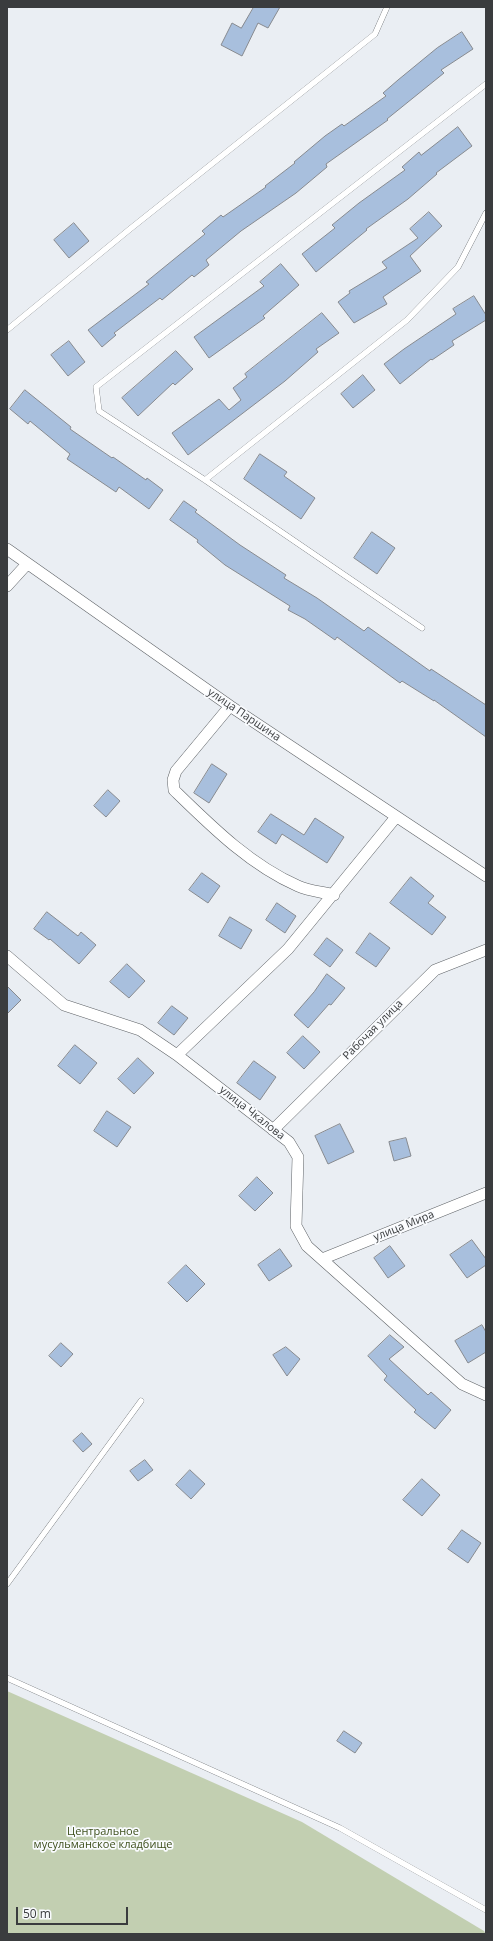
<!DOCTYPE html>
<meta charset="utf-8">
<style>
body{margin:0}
#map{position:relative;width:493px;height:1941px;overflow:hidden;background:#eaeef3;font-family:"Open Sans",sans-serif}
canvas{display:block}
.frame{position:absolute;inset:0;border:8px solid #3a3c3e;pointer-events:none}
.scale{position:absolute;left:16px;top:1907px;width:112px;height:18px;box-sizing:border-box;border:2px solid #3a3c3e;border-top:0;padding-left:5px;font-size:12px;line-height:14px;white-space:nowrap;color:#3a3c3e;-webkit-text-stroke:3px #f9fbfe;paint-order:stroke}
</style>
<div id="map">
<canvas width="493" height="1941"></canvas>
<div class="frame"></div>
<div class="scale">50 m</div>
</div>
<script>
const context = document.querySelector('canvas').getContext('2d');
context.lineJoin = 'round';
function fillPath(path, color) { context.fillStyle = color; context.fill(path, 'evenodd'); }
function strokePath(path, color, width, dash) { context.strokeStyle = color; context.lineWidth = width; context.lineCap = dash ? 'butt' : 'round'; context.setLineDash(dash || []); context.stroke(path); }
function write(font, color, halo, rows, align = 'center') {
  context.font = font + ' "Open Sans",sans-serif'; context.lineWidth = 3.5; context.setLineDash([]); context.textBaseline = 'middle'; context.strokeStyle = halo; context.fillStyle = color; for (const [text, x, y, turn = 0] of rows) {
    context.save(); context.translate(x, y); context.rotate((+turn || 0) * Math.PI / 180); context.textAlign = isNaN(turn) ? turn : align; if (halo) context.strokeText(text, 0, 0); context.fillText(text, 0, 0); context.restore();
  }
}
fillPath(new Path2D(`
 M7,1691L302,1822L484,1931L486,1934H7Z`), '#c2cfb1');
const building = new Path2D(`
 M254,7H280L268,28L258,23L242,56L221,45L232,23L241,28Z
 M462,32L473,49L441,70L444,73L387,119L388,120L326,164L327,167L296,193L241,231L206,260L209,265L194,277L192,275L162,300L160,298L114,333L116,335L102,347L88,330L149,284L146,282L205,234L202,231L221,215L223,217L266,187L265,186L295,163L294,162L325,136L342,124L344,126L386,96L383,93L398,80L437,48Z
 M458,127L472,146L436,173L437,174L408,199L366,229L367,230L316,272L302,254L335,228L332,225L359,203L405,170L402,167L419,152L421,155Z
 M429,212L442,226L410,256L421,271L383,297L387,304L354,323L338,302L350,293L349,291L387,268L382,262L418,238L410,229Z
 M74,223L89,241L69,258L54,240Z
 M281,264L299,285L263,316L265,318L209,358L194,337L264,286L260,282Z
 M474,296L486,315V320L452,341L454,345L432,360L431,359L400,384L384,364L404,349L456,314L453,309Z
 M322,313L339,333L316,349L318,352L285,381L188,455L172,433L219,399L229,410L241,400L233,388L247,377L245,374Z
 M69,341L85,362L68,376L51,355Z
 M176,351L193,369L175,385L173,383L138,416L122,398Z
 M363,375L375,390L353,408L341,394Z
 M25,390L71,427L70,429L112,458L113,457L146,480L147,478L163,490L149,509L119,487L116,492L67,459L70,454L30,421L28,424L10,409Z
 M260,454L287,472L284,476L315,498L301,519L244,479Z
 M184,501L197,510L195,512L240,545L286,575L284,578L317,598L364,631L368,627L430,671L431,669L486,705V737L434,700V701L402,681L400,683L337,637L335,640L305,619L288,610L290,606L225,565L197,542L198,540L170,520Z
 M372,532L395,548L377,574L354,558Z
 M212,764L227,774L209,803L194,793Z
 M108,790L120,801L106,817L94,806Z
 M271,814L304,835L315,818L344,837L327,863L282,834L276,844L258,832Z
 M202,873L220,886L208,903L189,890Z
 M411,877L434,896L428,903L446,917L432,935L390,903Z
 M277,903L296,916L285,933L266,920Z
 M47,912L78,936L81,932L96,945L79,964L50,939L49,940L34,929Z
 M230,917L252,930L241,949L219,936Z
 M370,933L390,948L376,967L356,953Z
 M327,938L343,950L330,967L314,955Z
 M127,964L145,981L129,998L110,982Z
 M327,974L345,988L331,1005L329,1004L308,1028L294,1015L314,992Z
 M7,986L21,1000L7,1014Z
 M172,1006L188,1018L174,1035L158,1023Z
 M303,1036L320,1052L304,1069L287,1053Z
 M75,1045L97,1063L80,1084L58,1066Z
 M138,1058L154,1073L134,1094L118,1079Z
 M254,1061L276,1077L260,1100L237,1083Z
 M107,1111L131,1127L117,1147L94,1131Z
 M340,1124L354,1152L328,1164L315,1136Z
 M406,1138L411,1156L394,1161L389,1142Z
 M257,1177L273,1193L255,1211L239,1196Z
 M472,1240L486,1259V1265L467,1278L450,1255Z
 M390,1246L405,1266L388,1278L374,1258Z
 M280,1249L292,1266L269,1281L258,1265Z
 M186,1265L205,1284L187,1302L168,1283Z
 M482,1325L486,1332V1352L468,1363L455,1341Z
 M390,1335L404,1347L389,1359L428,1395L431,1392L451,1410L435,1429L414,1412L416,1410L384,1380L387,1376L368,1356Z
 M61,1343L73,1354L61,1367L49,1356Z
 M286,1347L300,1359L287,1376L273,1355Z
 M82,1433L92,1444L83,1452L73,1441Z
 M145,1460L153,1470L138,1481L130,1471Z
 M190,1470L205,1484L191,1499L176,1485Z
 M422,1479L440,1495L422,1516L403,1500Z
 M462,1530L481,1543L468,1563L448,1549Z
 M344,1731L362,1743L355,1753L337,1741Z`);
fillPath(building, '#a8bfdd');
strokePath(building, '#878a8f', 1);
const service = new Path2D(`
 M7,330L130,229L375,34L387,7
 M205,480L407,320L458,267L486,213
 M422,628L205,480L99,411L96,387L486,84
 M7,1584L141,1401
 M7,1678L340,1828L486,1910`);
const minor = new Path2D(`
 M7,549L230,706L486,876
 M7,586L27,564
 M230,706L176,771L173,780L174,790C211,826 250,865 298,886C309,891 323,892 334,895
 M7,956L64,1005L140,1030L177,1055L289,1142L298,1157L296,1226L307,1246L462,1384L486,1395
 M177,1055L288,949L396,817
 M273,1130L435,970L486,950
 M322,1259L486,1193`);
strokePath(service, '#5f6367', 6);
strokePath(minor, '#5f6367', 12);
strokePath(service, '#fff', 5.5);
strokePath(minor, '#fff', 11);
write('11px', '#3a3c3e', '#f9fbfe', [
 ["улица Паршина",244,715,34],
 ["Рабочая улица",373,1030,-45],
 ["улица Чкалова",252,1113,38],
 ["улица Мира",404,1226,-22]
]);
write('11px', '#3c4e1a', '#f9fbfe', [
 ["Центральное",103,1832],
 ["мусульманское кладбище",103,1845]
]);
</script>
